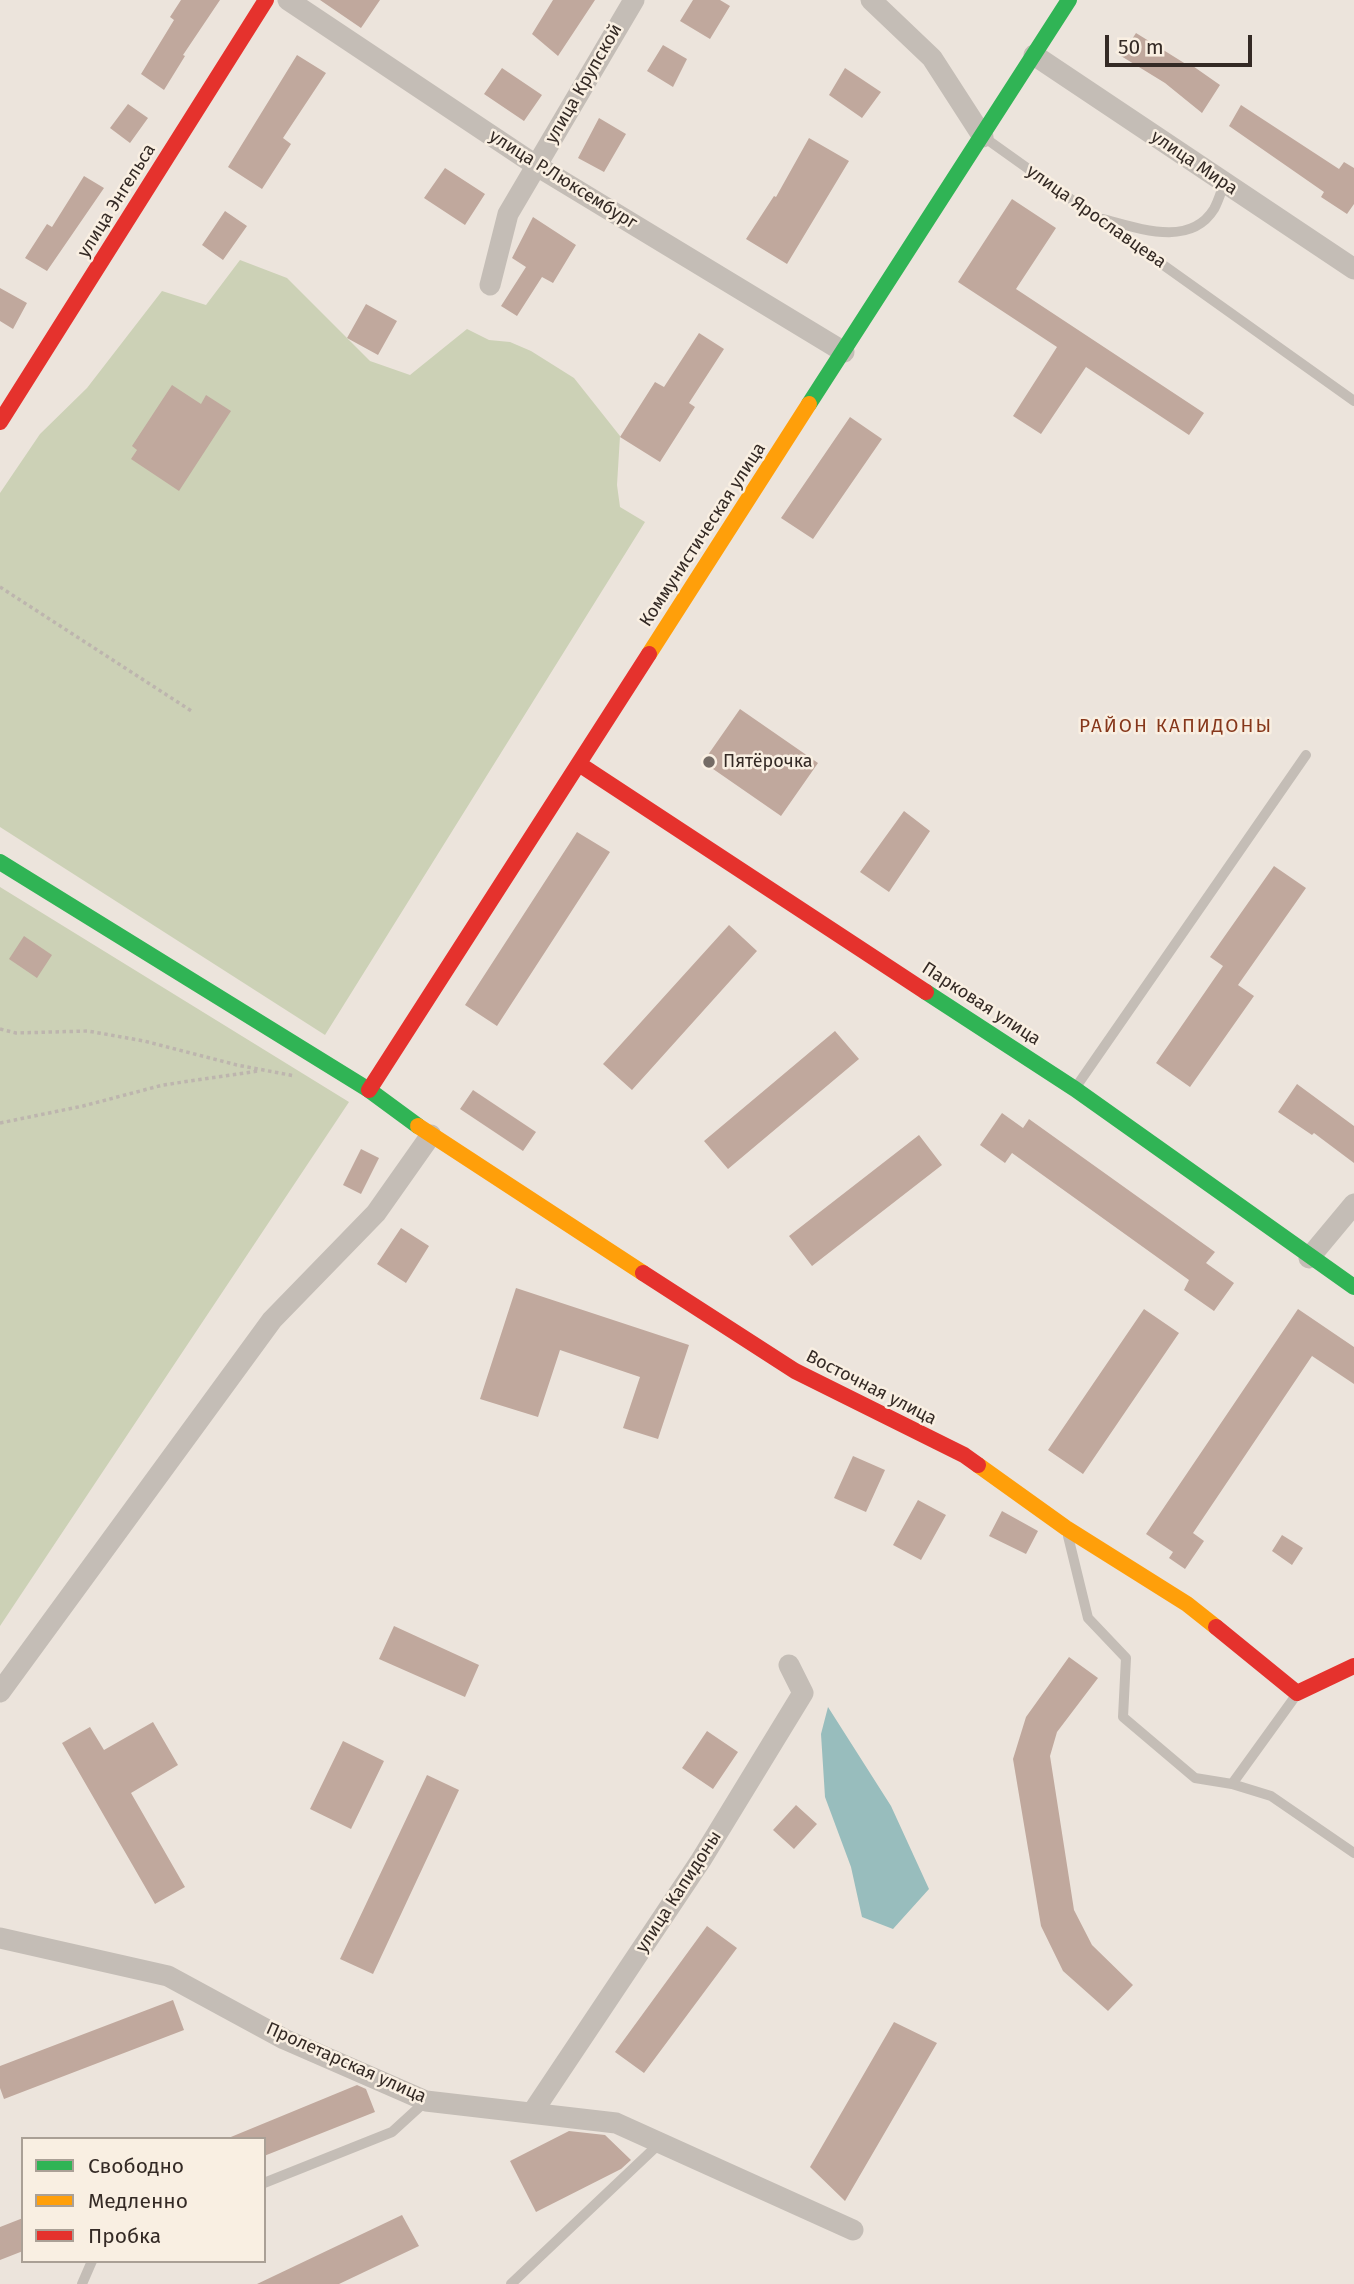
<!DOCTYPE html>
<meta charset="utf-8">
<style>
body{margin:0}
#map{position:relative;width:1354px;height:2284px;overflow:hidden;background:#ece4dc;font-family:"Fira Sans",sans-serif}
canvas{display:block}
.legend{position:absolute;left:21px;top:2137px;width:245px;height:126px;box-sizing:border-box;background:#f9efe2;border:2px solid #aaa096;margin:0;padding:9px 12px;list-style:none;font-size:21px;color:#342a25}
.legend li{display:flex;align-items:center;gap:14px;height:35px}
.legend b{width:35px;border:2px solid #aaa096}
.scale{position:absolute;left:1105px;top:35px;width:147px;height:32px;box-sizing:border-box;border:4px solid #342a25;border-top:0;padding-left:9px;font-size:21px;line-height:24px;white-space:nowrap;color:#342a25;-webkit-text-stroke:5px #f9efe2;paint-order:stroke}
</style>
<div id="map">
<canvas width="1354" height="2284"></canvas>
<ul class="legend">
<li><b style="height:9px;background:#30b455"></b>Свободно</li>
<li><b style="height:9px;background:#ff9f0a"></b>Медленно</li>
<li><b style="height:9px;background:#e5322d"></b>Пробка</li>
</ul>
<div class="scale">50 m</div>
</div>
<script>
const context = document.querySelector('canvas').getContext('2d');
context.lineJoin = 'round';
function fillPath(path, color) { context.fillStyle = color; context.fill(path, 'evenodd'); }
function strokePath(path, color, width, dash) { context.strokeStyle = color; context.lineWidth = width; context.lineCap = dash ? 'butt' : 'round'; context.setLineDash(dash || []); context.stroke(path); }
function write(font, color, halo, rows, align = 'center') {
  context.font = font + ' "Fira Sans",sans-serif'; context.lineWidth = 5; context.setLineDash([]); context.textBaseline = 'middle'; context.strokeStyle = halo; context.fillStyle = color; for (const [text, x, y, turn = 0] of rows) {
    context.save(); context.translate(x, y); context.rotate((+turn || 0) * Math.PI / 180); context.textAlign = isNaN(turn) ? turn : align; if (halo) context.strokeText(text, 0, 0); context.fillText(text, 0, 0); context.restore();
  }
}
fillPath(new Path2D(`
 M240,260L287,278L370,361L410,375L467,329L489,340L510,342L531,351L574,378L620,436L617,485L620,507L645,522L325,1035L0,827V493L40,434L87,388L162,291L206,305Z
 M0,887L349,1102L0,1626Z`), '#ccd1b6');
fillPath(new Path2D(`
 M828,1707L891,1806L929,1889L893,1929L862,1917L851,1867L825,1797L821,1734Z`), '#98bdbd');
fillPath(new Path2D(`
 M181,0H220L183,55L185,56L164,90L141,74L174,20L170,17Z
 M320,0H380L361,28Z
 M553,0H595L558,56L532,34Z
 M693,0H720L730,6L710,39L680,21Z
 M1136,33L1189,66L1190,64L1220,85L1202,113L1165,83L1121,56Z
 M663,45L687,59L673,87L647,71Z
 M297,55L326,73L283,138L291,144L262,189L228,167Z
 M502,68L542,95L524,121L484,94Z
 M845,68L881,92L862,118L829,95Z
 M128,104L148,118L130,143L110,128Z
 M1241,105L1339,169L1344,162L1354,168V204L1347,214L1321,197L1324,192L1229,126Z
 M599,118L626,134L604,172L578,158Z
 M809,138L849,161L787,264L746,239L774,196L776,197Z
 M445,168L485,194L465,225L424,198Z
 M84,176L104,188L47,271L25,258L47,224L52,227Z
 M1012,199L1056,228L1016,289L1204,413L1189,435L1086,367L1041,434L1013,416L1057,347L958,282Z
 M225,211L247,226L223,260L202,245Z
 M533,217L576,245L553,283L542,277L517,316L501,306L526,267L512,258Z
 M0,288L27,303L13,329L0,321Z
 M366,304L397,321L378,355L347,338Z
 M699,333L724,349L689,403L695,407L660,462L620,437L655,382L664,387Z
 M172,385L201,404L206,395L231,411L179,491L131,459L137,450L132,446Z
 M850,417L882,439L813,539L781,518Z
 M740,709L818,763L781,816L703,762Z
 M904,811L930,831L889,892L860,872Z
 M577,832L610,852L497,1026L465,1005Z
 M1274,866L1306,888L1238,985L1254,996L1190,1087L1156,1063L1223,966L1210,957Z
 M729,925L757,951L632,1090L603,1064Z
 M24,936L52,955L37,978L9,959Z
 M835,1031L859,1059L728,1169L704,1141Z
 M1297,1084L1354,1126V1163L1314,1133L1312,1135L1278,1112Z
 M473,1090L536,1132L523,1151L460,1109Z
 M1002,1113L1023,1128L1029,1119L1215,1252L1206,1263L1234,1283L1214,1311L1184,1290L1189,1280L1012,1153L1005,1163L980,1145Z
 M919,1135L942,1165L812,1266L789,1236Z
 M361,1149L379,1158L361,1194L343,1185Z
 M401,1228L429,1246L406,1283L377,1264Z
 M516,1288L689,1345L658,1439L623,1428L640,1377L560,1350L538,1417L480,1399Z
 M1144,1309L1179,1333L1083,1474L1048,1450Z
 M1298,1309L1354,1347V1384L1312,1356L1193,1533L1204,1541L1185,1569L1169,1558L1173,1552L1146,1534Z
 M853,1456L885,1470L866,1512L834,1498Z
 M918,1500L946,1515L921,1560L893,1545Z
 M1002,1511L1038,1531L1026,1554L989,1536Z
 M1282,1535L1303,1548L1292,1565L1272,1551Z
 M394,1626L479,1665L465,1697L379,1659Z
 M1069,1657L1098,1678L1057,1732L1050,1756L1074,1910L1092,1945L1133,1985L1108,2011L1063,1971L1041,1926L1013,1759L1026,1717Z
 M153,1722L178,1765L131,1793L185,1887L155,1904L62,1743L90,1727L104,1750Z
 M707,1731L738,1752L713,1789L682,1768Z
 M343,1741L384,1761L351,1829L310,1809Z
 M427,1775L459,1790L373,1974L340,1959Z
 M796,1805L817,1824L794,1849L773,1830Z
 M707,1926L737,1948L644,2073L615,2052Z
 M173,2000L184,2030L4,2099L0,2088V2066Z
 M894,2022L937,2043L845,2201L810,2167Z
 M357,2085L366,2089L375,2112L264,2156V2139H226Z
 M569,2131L605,2135L631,2160L621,2169L536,2212L510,2161Z
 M402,2215L419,2246L339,2284H257Z
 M23,2218V2251L0,2260V2227Z`), '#c0a89d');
strokePath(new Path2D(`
 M0,587L193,712
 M0,1029L16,1033L88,1031L144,1041L237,1065L295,1076
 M0,1123L83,1106L163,1085L258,1071`), '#bdb5ae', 3.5, [3.5, 3.5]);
strokePath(new Path2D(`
 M985,138L1354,401
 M1103,219C1138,228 1190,248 1214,209C1218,202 1221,192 1224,184
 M1076,1087L1306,755
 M1068,1536L1088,1618L1126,1658L1123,1717L1195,1778L1232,1784
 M1297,1694L1232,1784L1271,1796L1354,1853
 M264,2183L392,2132L426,2101
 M82,2284L92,2261
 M511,2284L660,2143`), '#c4bdb6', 10);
strokePath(new Path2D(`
 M288,0L537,166L844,352
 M871,0L932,58L983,137
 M1034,55L1354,269
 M490,285L508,214L634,0
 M1309,1258L1354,1204
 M0,1692L272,1320L376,1213L431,1135
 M0,1938L168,1976L284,2039L426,2101L616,2123L853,2230
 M532,2113L701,1860L803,1693L789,1665`), '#c4bdb6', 21);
strokePath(new Path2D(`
 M809,404L1069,0
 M0,862L369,1090L418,1126
 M926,992L1075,1089L1354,1287`), '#30b455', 16);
strokePath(new Path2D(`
 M649,654L809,404
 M418,1126L643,1273
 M978,1465L1066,1528L1187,1604L1216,1627`), '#ff9f0a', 16);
strokePath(new Path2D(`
 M0,422L266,0
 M579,764L926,992
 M369,1090L649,654
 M643,1273L795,1371L964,1455L978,1465
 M1216,1627L1297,1693L1354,1666`), '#e5322d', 16);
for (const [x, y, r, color] of [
 [709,762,7,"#746b65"]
]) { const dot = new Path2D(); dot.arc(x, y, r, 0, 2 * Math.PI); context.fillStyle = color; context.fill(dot); strokePath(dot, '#f9efe2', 2.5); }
write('18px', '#342a25', '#f9efe2', [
 ["улица Крупской",584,84,-60],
 ["улица Мира",1194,163,34],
 ["улица Р.Люксембург",563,180,32],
 ["улица Энгельса",117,201,-58],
 ["улица Ярославцева",1096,217,35],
 ["Коммунистическая улица",703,535,-57],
 ["Парковая улица",981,1004,33],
 ["Восточная улица",871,1388,27],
 ["улица Капидоны",679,1892,-57],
 ["Пролетарская улица",346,2063,24]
]);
write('18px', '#342a25', '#f9efe2', [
 ["Пятёрочка",723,762]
], 'left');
context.letterSpacing = '2px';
write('19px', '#86371b', '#f9efe2', [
 ["РАЙОН КАПИДОНЫ",1176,727]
]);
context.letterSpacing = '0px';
</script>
